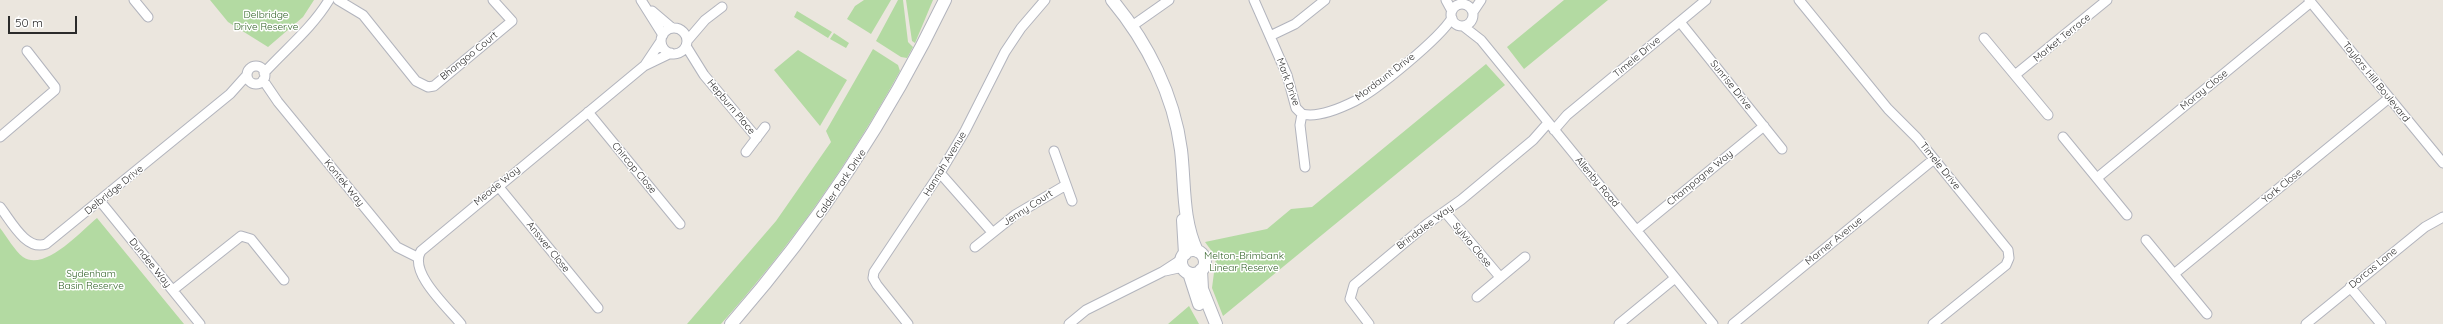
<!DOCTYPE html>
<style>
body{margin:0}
#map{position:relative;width:2443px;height:324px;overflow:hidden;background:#ebe6de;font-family:Quicksand,sans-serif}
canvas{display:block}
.scale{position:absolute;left:8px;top:16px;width:69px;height:18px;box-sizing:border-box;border:2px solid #2b2b2b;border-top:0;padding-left:5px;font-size:12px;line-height:14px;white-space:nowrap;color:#2b2b2b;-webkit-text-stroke:3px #fff;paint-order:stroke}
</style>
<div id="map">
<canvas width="2443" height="324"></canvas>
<div class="scale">50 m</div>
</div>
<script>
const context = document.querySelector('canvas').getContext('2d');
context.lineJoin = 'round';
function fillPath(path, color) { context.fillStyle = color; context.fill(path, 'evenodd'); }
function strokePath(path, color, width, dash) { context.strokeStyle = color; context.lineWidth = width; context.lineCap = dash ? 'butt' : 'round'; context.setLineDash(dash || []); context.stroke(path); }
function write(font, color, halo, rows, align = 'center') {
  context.font = font + ' Quicksand,sans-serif'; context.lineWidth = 3; context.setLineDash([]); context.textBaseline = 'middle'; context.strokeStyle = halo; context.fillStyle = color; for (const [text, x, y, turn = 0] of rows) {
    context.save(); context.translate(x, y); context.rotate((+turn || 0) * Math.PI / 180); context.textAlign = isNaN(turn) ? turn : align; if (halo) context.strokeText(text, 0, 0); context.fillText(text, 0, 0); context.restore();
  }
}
fillPath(new Path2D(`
 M210,0H314L303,17L268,47L228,22Z
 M864,0H891L871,34L847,19L855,6Z
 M898,0H903L908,42L913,47L907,58L901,57L876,41Z
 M906,0H933L915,43L912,41Z
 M1564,0H1608L1524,69L1507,47Z
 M797,11L832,32L828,38L794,17Z
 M834,33L849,43L846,48L830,39Z
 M873,49L898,65L900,71C850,162 790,247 721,324H687L776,221L831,142L826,131Z
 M798,50L847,80L820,126L774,70Z
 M1486,64L1505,85L1223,316L1212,288L1216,257L1205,242L1267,229L1291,209L1312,207Z
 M97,218L184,324H0V228C7,237 15,251 23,257C45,272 81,231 97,218Z
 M1189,306L1199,324H1168Z`), '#b3daa2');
const minor = new Path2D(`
 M134,0L148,17
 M338,0L363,15L416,81L428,87L434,86L512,21L493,0
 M641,0L663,35
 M1254,0L1287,75L1296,108L1302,114L1300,125L1305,167
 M1446,0L1452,11
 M1799,0L1888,109L1917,138L2008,250L2009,258L2006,265L1933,324
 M2309,0L2443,163
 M1451 15a11 11 0 1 1 22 0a11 11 0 1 1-22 0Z
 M652,11L672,28
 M1473,12L1481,0
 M1680,22L1782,149
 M1132,26L1169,0
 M1463,26L1481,40L1713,324
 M661 41a13 13 0 1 1 26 0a13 13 0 1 1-26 0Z
 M1270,36L1295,24L1325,0
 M1984,38L2048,115
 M687,41L705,20L722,7
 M686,46L704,75L757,138
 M645,65L661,41
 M247 75a9 9 0 1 1 18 0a9 9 0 1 1-18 0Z
 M264,73C287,48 312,28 329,0
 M2015,75L2107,0
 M263,80L278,102L397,247L417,257
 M588,112L680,224
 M1302,114C1318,118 1341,108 1355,101C1377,90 1440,38 1452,18
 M1554,130L1567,115L1706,0
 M0,137L55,90V87L27,51
 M2063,137L2127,215
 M1054,151L1072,201
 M746,152L765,127
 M940,173L992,232
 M2097,178L2311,2
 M498,186L598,308
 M100,201L200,324
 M0,207C11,221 26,251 46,244L230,94L247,75
 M1445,212L1500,277
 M1637,230L1764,126
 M2146,240L2207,314
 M975,247L1015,215L1066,185
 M1165,271L1183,267
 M2174,274L2389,98
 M2350,287L2381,324
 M173,290L241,236L251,239L284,280
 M1477,297L1525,257
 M461,324C447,307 408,272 421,251L644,66L671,53
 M908,324L877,285L873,278L874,272L940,173L965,131L1005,52L1021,28L1045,0
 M1069,324L1086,310L1162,272L1182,259
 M1369,324L1350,299L1354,285L1427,224L1461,200L1533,140L1548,123
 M1619,324L1675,278
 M1733,324L1934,159
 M2306,324L2425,227L2443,217`);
const tertiary = new Path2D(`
 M1112,0C1147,42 1174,95 1181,150C1185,183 1182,220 1197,251
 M1183,220L1185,254
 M1181 262a12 12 0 1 1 24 0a12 12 0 1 1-24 0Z
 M1201,270L1202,289L1216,324
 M1189,273L1199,304
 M731,324C818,225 888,118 945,0`);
strokePath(minor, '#b2b4bd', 11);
strokePath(tertiary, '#b2b4bd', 14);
strokePath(minor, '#fff', 9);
strokePath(tertiary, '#fff', 12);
write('10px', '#2e5f23', '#fff', [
 ["Delbridge",266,15],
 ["Drive Reserve",266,27],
 ["Melton-Brimbank",1244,256],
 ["Linear Reserve",1244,268],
 ["Sydenham",91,274],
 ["Basin Reserve",91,286]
]);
write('10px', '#2b2b2b', '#fff', [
 ["Market Terrace",2062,38,-39],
 ["Bhangoo Court",469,56,-39],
 ["Timele Drive",1637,57,-40],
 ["Mordaunt Drive",1385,77,-37],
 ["Mark Drive",1288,82,70],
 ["Taylors Hill Boulevard",2376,82,51],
 ["Sunrise Drive",1731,85,51],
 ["Moray Close",2204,90,-39],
 ["Hepburn Place",731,107,50],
 ["Hannah Avenue",945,164,-59],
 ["Timele Drive",1940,166,51],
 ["Chircop Close",634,168,50],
 ["Champagne Way",1700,178,-39],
 ["Allenby Road",1597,182,50],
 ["Kontek Way",344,183,51],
 ["Calder Park Drive",841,184,-56],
 ["Meade Way",497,186,-39],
 ["York Close",2282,186,-39],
 ["Delbridge Drive",114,190,-39],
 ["Jenny Court",1028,208,-33],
 ["Brindalee Way",1425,227,-37],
 ["Marner Avenue",1834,241,-39],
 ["Sylvia Close",1472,245,50],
 ["Answer Close",548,247,51],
 ["Dundee Way",150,263,51],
 ["Dorcas Lane",2373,268,-39]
]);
</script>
